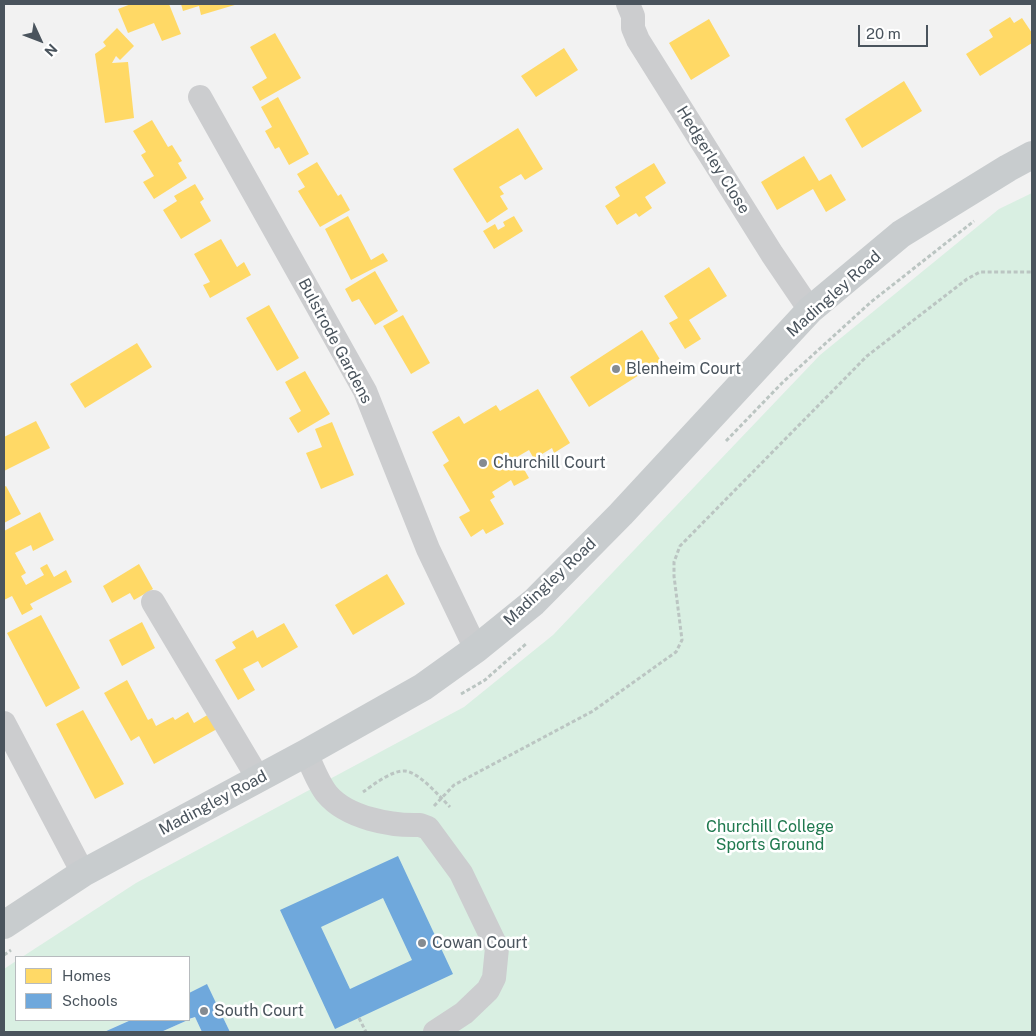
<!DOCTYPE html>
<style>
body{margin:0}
#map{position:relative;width:1036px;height:1036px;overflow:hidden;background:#f2f2f2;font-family:"Public Sans",sans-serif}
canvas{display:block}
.frame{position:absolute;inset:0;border:5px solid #4a545d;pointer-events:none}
.legend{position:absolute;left:15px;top:956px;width:175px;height:65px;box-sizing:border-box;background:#fff;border:1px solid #b7bbbe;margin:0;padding:6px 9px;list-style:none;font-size:15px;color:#4a545d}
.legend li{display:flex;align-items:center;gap:10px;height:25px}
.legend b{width:25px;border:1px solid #b7bbbe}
.north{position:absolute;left:15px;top:15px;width:50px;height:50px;-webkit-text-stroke:4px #fff;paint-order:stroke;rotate:133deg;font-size:14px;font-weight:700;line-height:20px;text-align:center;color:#4a545d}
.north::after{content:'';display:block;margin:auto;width:18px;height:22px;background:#4a545d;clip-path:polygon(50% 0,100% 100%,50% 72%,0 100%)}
.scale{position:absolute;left:858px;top:25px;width:70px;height:22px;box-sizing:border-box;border:2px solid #4a545d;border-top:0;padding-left:6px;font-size:15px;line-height:18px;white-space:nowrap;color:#4a545d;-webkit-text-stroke:4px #fff;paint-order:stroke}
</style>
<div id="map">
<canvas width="1036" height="1036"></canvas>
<div class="frame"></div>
<ul class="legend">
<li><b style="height:14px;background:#ffd966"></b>Homes</li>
<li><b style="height:14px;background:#6fa8dc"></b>Schools</li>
</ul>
<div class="north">N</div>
<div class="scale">20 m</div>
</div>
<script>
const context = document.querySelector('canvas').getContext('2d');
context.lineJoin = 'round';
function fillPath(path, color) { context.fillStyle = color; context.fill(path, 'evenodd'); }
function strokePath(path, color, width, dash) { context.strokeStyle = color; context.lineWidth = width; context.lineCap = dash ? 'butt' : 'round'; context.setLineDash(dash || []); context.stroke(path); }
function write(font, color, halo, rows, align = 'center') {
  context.font = font + ' "Public Sans",sans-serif'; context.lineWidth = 5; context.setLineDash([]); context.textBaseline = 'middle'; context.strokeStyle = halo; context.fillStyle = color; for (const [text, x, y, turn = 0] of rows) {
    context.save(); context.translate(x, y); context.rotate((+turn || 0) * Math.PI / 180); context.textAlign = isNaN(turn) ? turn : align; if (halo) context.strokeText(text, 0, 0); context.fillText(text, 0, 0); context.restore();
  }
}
fillPath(new Path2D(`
 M1032,193V1032H230L207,985L189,993V957H22L136,883L464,707L553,635L820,355L999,209Z
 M16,961V1020H131L104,1032H4V969Z
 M195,1017L202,1032H161Z`), '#d9efe2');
fillPath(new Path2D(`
 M131,4H169L181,34L162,41L154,23L128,33L118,9Z
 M181,4H238L201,15L199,6L183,11Z
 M1010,17L1014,23L1022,18L1032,33V43L980,76L966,54L993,37L989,30Z
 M709,19L730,56L691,80L669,43Z
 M117,28L134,46L120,60L116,56L112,63L128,62L134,118L105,123L95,54L106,46L103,42Z
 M275,33L301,78L260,101L252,87L267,78L250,47Z
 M564,48L578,70L536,97L521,76Z
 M904,81L922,111L862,148L845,119Z
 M278,97L309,154L289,165L279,147L275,149L265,131L272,127L261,107Z
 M152,120L168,147L172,145L182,161L178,163L187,178L154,199L143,182L154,176L141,155L146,152L133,131Z
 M518,128L543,169L525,180L521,174L499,187L504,194L500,196L508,209L487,223L453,169Z
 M804,156L819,181L831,174L846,200L826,212L813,189L777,210L761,182Z
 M317,162L338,196L341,194L350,210L320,227L298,191L305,187L297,174Z
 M654,163L666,183L645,197L652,208L639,217L636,213L617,225L605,206L620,196L615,187Z
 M195,184L204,199L200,202L211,221L181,239L163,210L177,201L174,196Z
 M348,216L371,260L383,253L388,261L351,280L325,229Z
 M514,216L523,231L494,249L483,231L495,224L498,230L505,226L503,222Z
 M221,239L237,267L244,262L251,275L210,298L203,285L210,282L194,254Z
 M709,267L727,296L689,320L701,339L685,349L669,323L678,318L664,296Z
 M375,271L398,311L375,325L359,299L352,302L345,289Z
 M269,305L299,358L277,371L246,318Z
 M403,315L430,363L411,374L383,326Z
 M642,330L661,361L589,407L570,377Z
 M137,343L152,367L85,408L70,384Z
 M305,371L330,414L298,433L289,418L301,411L285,382Z
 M538,389L570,443L554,453L552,448L534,459L529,450L517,457L529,478L514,486L511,480L492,492L495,497L490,500L504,524L486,534L483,529L471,537L459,517L470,511L443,465L449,461L432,432L459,416L464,424L496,405L500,411Z
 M36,421L50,448L4,471V437Z
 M332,422L354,475L321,489L306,453L322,447L315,429Z
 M6,486L21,514L4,523V487Z
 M40,512L54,540L33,551L31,545L15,553L26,573L21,576L26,585L44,575L40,568L47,564L54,577L66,570L72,582L30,604L33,609L22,615L12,596L4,600V531Z
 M139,564L153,589L134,600L130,593L112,603L103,586Z
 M387,574L405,604L353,635L335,605Z
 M41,615L80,688L46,707L7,633Z
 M142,622L155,648L122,666L109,640Z
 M284,623L298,647L262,668L258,661L243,669L255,690L238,700L215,660L236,648L232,642L253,630L257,638Z
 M127,680L148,720L152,718L156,726L173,717L175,720L188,712L194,723L209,714L217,729L154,764L139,736L131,741L104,693Z
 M83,710L124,784L95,799L56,724Z`), '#ffd966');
fillPath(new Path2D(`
 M398,856L453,974L335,1029L280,910ZM383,898L412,960L350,989L321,927Z
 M207,984L217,1005L230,1032H202L195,1017L189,1019V993Z
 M131,1020H188L161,1032H104Z`), '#6fa8dc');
strokePath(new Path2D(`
 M726,441L782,383L871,302L974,221
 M461,694L485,680L527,643
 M363,792C373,785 392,770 405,771C419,772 440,797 450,807
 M434,806L454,785L593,711L676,652L682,640L674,576V562L680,546L867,356L967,279L980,272H1032
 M4,955L11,950
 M359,1018L366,1032`), '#bbc5c2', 3, [4, 2.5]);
strokePath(new Path2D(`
 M628,4L633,16V28L638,40L772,254L810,310
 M200,97L365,391L428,549L476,649
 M153,602L258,778
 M4,723L83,873
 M306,753C312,766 318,783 327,794C347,818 391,826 420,825L428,828L461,873L497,948L494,978L488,990L464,1013L435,1032`), '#cccdcf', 24);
strokePath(new Path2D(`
 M4,925L83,873L306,753L423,687L476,649L534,602L621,514L810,310L901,234L1008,168L1032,155`), '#c8ccce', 28);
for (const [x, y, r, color] of [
 [616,369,5,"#858b91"],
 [483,463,5,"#858b91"],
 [422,943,5,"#858b91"],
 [204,1011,5,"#858b91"]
]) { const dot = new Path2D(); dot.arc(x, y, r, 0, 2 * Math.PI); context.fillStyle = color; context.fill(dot); strokePath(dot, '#fff', 2); }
write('16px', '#4a545d', '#fff', [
 ["Hedgerley Close",713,160,58],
 ["Madingley Road",834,294,-42],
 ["Bulstrode Gardens",335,341,62],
 ["Madingley Road",550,582,-43],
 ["Madingley Road",213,803,-28]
]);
write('16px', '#4a545d', '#fff', [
 ["Blenheim Court",626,369],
 ["Churchill Court",493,463],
 ["Cowan Court",432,943],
 ["South Court",214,1011]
], 'left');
write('16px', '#20794f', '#fff', [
 ["Churchill College",770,827],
 ["Sports Ground",770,845]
]);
</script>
